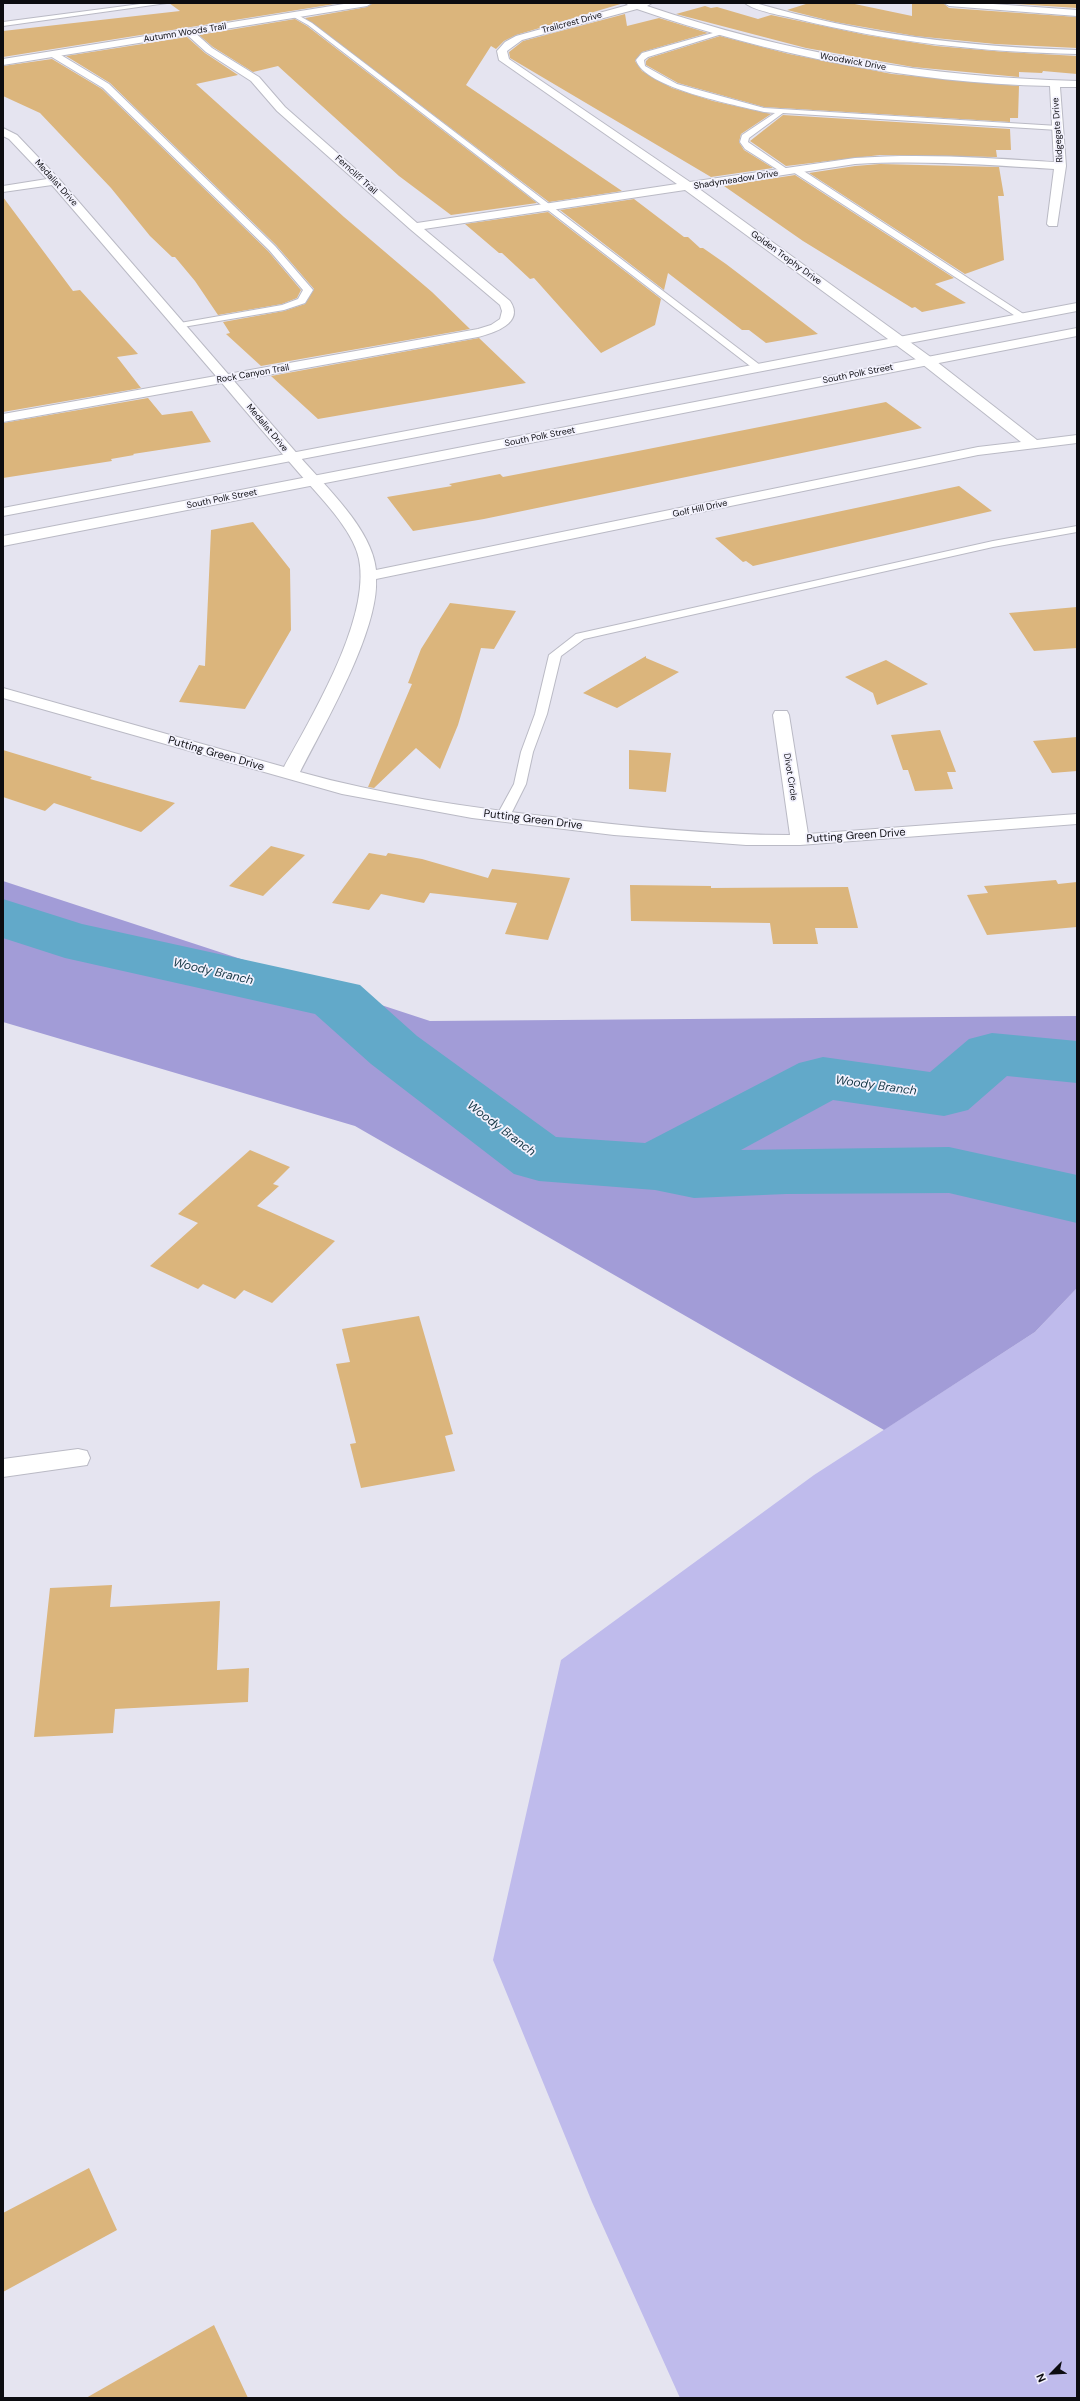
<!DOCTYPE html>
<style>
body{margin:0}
#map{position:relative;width:1080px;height:2401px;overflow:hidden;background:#e5e4f0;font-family:"DM Sans",sans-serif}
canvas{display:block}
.frame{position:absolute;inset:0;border:4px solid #0c0c10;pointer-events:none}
.north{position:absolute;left:1032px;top:2353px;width:40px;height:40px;-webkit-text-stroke:3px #f2f1fd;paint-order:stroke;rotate:246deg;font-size:11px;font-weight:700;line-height:16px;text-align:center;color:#0c0c10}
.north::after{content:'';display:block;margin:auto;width:14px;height:18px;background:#0c0c10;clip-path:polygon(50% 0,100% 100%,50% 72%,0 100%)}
</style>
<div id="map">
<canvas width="1080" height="2401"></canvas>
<div class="frame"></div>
<div class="north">N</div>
</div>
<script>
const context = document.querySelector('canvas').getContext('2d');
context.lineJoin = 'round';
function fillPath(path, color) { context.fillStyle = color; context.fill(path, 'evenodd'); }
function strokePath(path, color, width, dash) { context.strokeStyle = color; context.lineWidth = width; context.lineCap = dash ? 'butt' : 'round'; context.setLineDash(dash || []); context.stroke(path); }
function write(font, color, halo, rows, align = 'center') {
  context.font = font + ' "DM Sans",sans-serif'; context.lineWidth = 3.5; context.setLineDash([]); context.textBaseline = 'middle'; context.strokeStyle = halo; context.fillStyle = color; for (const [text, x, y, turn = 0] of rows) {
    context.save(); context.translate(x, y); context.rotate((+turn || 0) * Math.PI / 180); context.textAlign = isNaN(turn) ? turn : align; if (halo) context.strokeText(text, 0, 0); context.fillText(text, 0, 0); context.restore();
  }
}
fillPath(new Path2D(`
 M1077,1288V2398H680L592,2202L493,1960L561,1660L814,1475L1035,1332Z`), '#bfbbec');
fillPath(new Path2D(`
 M3,881L430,1021L1077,1016V1288L1035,1332L884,1430L355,1126L3,1022Z`), '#a29cd7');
fillPath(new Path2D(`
 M3,899L82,924L360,985L417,1036L556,1137L645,1143L799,1063L823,1057L930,1072L969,1039L992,1033L1077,1041V1083L1007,1076L968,1110L944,1116L833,1100L741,1150L949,1147L1077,1175V1223L949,1193L786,1194L694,1198L655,1190L539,1181L514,1174L371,1064L315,1014L65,958L3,938Z`), '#62a9c9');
fillPath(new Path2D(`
 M169,3H341L3,57V31L180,11Z
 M373,3H624L516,35L504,41L496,49L491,46L466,85L622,191L549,202L305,18L367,7Z
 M809,3H850L912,16V3H943L949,8L1077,17V48L995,44L915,36L835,22L787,10Z
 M1000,3H1077V8Z
 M705,6L711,8L717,7L758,19L771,15L866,35L936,46L1006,52L1077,56V74L1043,71L1042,73L1019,72V77L913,67L806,48L676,14Z
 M625,14L627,26L659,18L708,33L642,52L635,61L642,71L672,88L713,101L771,114L741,134L739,142L744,150L773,168L711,177L510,58L509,52L523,41Z
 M295,19L307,26L537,203L451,215L399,176L278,66L253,72L213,47L199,35Z
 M720,36L789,54L892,74L1019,86L1018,118H1010V122L764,107L678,83L646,65V61L649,58Z
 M187,37L205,53L238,75L196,84L344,217L432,292L470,329L261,366L226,334L230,333L223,322L284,311L305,304L314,289L276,245L110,83L66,56Z
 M52,59L102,89L268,251L301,290L297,298L282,304L218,315L195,281L175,257H172L150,236L111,188L40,113L3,96V66Z
 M783,115L1010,129L1011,150H996L997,157L880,155L786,166L750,141Z
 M880,164L999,167L1004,196H998L1004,260L965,274L809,173L855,166Z
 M795,175L954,278L935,284L966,303L922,312L915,307L912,308L803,241L724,186Z
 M3,197L73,291L80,290L138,354L117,357L141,388L3,412Z
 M634,199L684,237H688L700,248H703L726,264L818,334L766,343L749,330H742L668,273L664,290L560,210Z
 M548,212L661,299L655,325L601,353L534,278L530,279L502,253H499L465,224Z
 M479,338L526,383L318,419L271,376Z
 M148,398L162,415L192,411L211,442L133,454L134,455L111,459L112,461L3,478V423Z
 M886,402L922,428L484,519L413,531L387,497L452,486L449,484L500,474L503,477L633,452Z
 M959,486L992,511L753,566L746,561L743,562L715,538Z
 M253,522L290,569L291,630L245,709L179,702L199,665L205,666L211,530Z
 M450,603L516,611L494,649L481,648L458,725L440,769L416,748L374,788L368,787L412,684L408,683L421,649Z
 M1077,607V648L1034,651L1009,613Z
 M646,656V658L679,672L617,708L583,693Z
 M886,660L928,684L877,705L873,693L845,677Z
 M940,730L956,772H947L953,789L915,791L908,770H903L891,735Z
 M1077,737V771L1052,773L1033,741Z
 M3,750L92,777L90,779L175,803L141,832L54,803L45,811L3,797Z
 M629,750L671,753L666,792L629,789Z
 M271,846L305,855L263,896L229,886Z
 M369,853L386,856L388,853L422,859L488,878L492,869L570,878L548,940L505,934L517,903L430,893L424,903L381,894L369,910L332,903Z
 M1056,880L1058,884L1077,882V927L987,935L967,895L988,893L984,886Z
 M630,885L711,886V888L848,887L858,928H815L818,944H773L770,923L631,921Z
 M250,1150L290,1167L273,1184L279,1186L257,1206L335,1241L272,1303L244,1290L235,1299L203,1284L198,1289L150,1266L198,1223L178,1214Z
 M419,1316L453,1434L445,1436L455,1471L361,1488L350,1444L356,1443L336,1364L350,1362L342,1329Z
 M112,1585L110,1607L220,1601L217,1670L249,1668L248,1702L115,1709L113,1733L34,1737L50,1588Z
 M89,2168L117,2230L3,2292V2213Z
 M214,2325L248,2398H86Z`), '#dbb57c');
const service = new Path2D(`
 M148,3H167L3,26V22Z
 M745,3H755C861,34 967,47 1077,50V54C982,52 889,42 797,19C784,16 754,11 745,3Z
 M292,14H296L312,23L760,365V369H754L308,25L292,16Z
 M720,31L724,33L722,34L648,57L644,60L645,66L677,84L764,108L1058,126L1062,128L1058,130L783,113L749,138L748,142L790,171L783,173L745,149L740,142L742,135L775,113L764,112C736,105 644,88 636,60L642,53Z
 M50,52H56L109,84L275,246L313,290L305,303L284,310L177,328L175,326L180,323L282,305L298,299L303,290L269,250L103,88L50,56Z
 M793,168H799L1028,317L1020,319L793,172Z
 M1077,526V532L993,547L584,639L561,656L547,714L533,752L526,784L508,820L503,821L496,817L514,784L521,752L535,714L549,655L576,634L993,541Z`);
const minor = new Path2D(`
 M625,3H652L647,6C789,54 928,77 1077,81V87H1060L1066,166L1057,226H1049L1047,224L1054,169C988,165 922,160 855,164L698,188L932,358L1037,440L1077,435V443L978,455L376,579C379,631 324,725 300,772C382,795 467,807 552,817C631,827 711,835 790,835L773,715L775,711H787L789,715L808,834L1077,814V824L800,845H746L614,835L472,818L342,794L3,698V688L284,767C312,716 371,618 359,559C353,529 318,495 299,473C273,443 247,413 222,383L3,422V414L216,376L52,185L3,192V186L47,179L9,139L3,136V128L17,135L59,179L228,374L478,329L491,325L500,319L502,311L500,305L410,229L277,111L251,81L206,52L184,32L192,30L212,48L259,77L285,107L417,223L677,184L499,60L497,51L505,42L516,36L628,5ZM637,9C771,55 909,83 1050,86L1054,162C988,158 922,153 855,158L690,182L509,59L507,51L522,40ZM685,190L922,364L1021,442L978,447L376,570C372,529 326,487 300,457C278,432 256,406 234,381L478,337C494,333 525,323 510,301L424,229Z
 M944,3H979L1077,10V16L949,6Z
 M78,1449L87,1451L90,1458L87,1465L3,1477V1459Z`);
const tertiary = new Path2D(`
 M350,3H372L367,6L3,65V59Z`);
const secondary = new Path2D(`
 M1077,303V311L3,516V508Z
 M1077,328V336L3,546V536Z`);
strokePath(service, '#babac5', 2);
strokePath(minor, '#babac5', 2);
strokePath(tertiary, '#babac5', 2);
strokePath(secondary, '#babac5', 2);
fillPath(service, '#fff');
fillPath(minor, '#fff');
fillPath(tertiary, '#fff');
fillPath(secondary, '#fff');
write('9px', '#0c0c10', '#f2f1fd', [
 ["Trailcrest Drive",572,23,-15],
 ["Autumn Woods Trail",185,33,-9],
 ["Woodwick Drive",853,62,10],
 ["Ridgegate Drive",1058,130,-94],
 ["Ferncliff Trail",356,175,42],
 ["Shadymeadow Drive",736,180,-9],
 ["Medalist Drive",56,183,48],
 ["Golden Trophy Drive",786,258,36],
 ["Rock Canyon Trail",253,374,-10],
 ["South Polk Street",858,374,-11],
 ["Medalist Drive",267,428,50],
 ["South Polk Street",540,437,-11],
 ["South Polk Street",222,499,-11],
 ["Golf Hill Drive",700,509,-12],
 ["Divot Circle",790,777,81]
]);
write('11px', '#0c0c10', '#f2f1fd', [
 ["Putting Green Drive",216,754,16],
 ["Putting Green Drive",533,820,7],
 ["Putting Green Drive",856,836,-4]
]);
write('italic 12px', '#153745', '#f2f1fd', [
 ["Woody Branch",213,972,13],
 ["Woody Branch",876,1086,8],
 ["Woody Branch",501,1129,37]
]);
</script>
